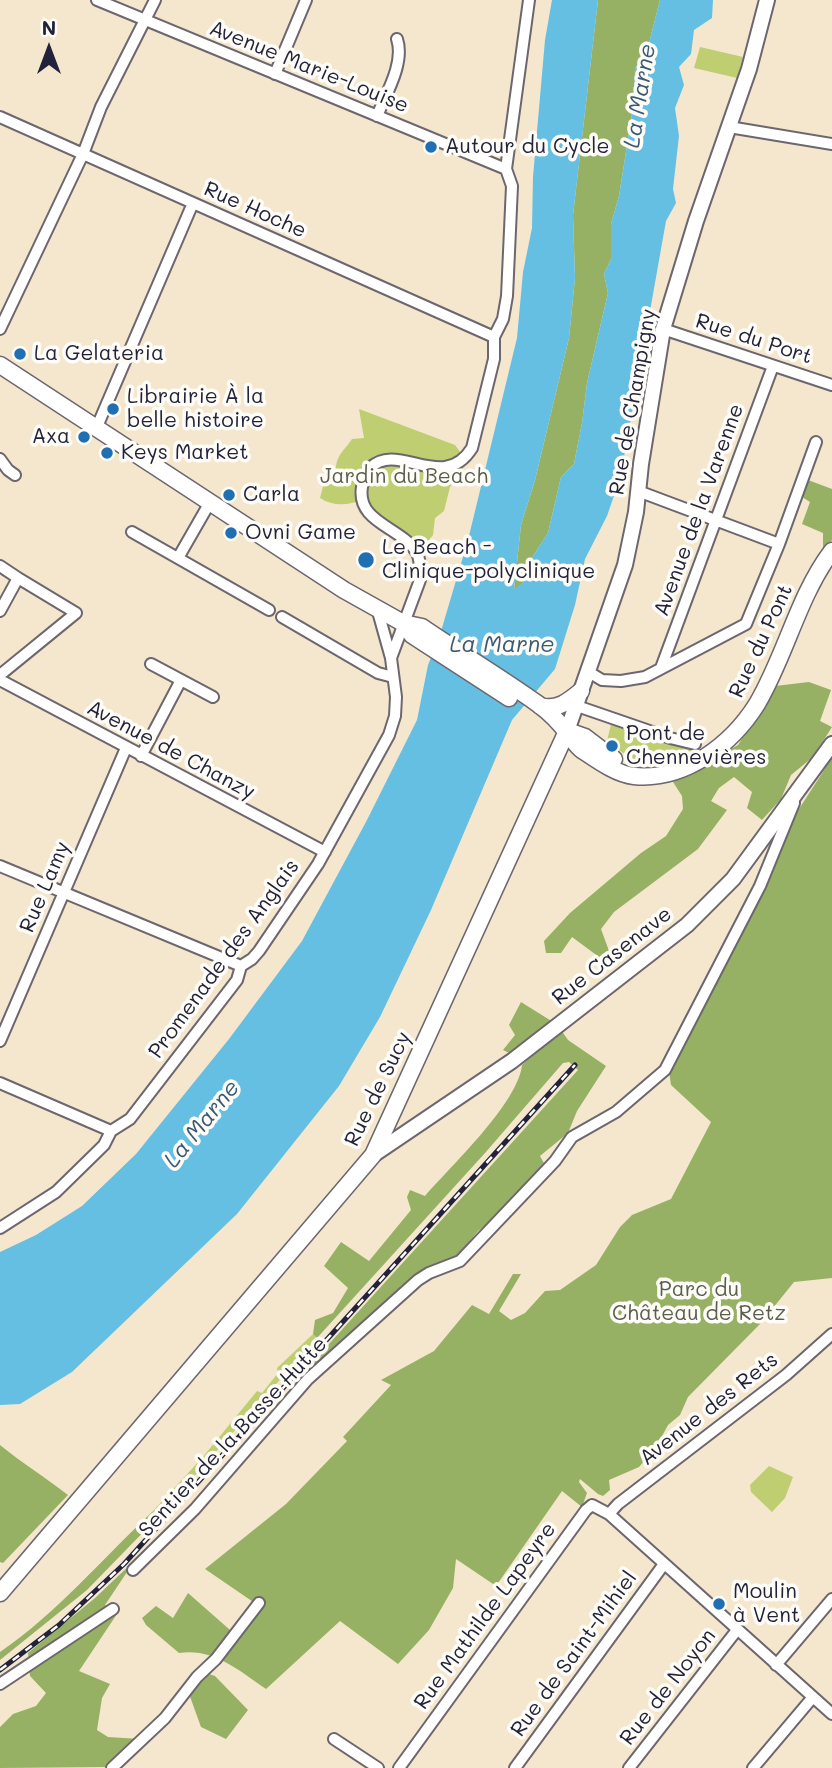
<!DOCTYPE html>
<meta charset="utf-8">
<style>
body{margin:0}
#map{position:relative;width:832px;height:1768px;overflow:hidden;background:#f4e7ce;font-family:Mali,sans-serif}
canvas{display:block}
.north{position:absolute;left:14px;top:14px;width:70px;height:70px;-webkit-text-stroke:5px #fdfcf7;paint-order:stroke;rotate:0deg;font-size:19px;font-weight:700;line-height:28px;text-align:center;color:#22223b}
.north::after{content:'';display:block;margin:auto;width:24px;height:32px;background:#22223b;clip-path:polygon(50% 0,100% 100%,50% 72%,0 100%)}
</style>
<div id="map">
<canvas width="832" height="1768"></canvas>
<div class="north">N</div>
</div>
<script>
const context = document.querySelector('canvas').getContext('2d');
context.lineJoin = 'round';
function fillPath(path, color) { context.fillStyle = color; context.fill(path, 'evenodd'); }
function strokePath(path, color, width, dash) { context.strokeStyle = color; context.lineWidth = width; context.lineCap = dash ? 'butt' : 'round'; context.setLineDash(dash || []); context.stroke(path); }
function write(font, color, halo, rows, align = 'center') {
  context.font = font + ' Mali,sans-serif'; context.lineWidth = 7; context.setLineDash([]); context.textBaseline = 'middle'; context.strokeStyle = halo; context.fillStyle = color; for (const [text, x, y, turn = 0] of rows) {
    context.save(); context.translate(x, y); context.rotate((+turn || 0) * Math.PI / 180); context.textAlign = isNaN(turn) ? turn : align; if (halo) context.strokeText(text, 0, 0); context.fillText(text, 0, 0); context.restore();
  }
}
fillPath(new Path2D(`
 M700,47L743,57L737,78L694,68Z
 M359,409L455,445L463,456L473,454L450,487L444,511L435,518L433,535L420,551L371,513L363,500C348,505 334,507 320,498L324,483L336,472C335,456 344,451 352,439L364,438Z
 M611,724L697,749C691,758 683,760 673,763C645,771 628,757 607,741Z
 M313,1334L317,1338L159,1516L152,1512L202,1458L257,1391L262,1393L278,1373L277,1368Z
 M769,1466L793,1477L785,1498L772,1512L751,1492L750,1485Z`), '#bece71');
fillPath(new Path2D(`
 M598,0H660L648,47L635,69L634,101L619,196L611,224V259L604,274L608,293L587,383L582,423L574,464L561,477L548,533L533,556L527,580L514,590L521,525L535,480L569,338L575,278L573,215Z
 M808,480L832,489V540L823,551V533L802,524L810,502L802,497Z
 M809,682L831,690L820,721L832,727L813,757L791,775L781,799L762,820L747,808L752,792L734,777L719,788L711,801L727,810L698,849L614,912L601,929L609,951L599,957L572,937L561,953H546L544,941L570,913L641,853L666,836L683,809L682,796L673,782L738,745L775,686Z
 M832,758V1278L794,1282L760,1324L688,1397L680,1415L668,1425L655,1449L639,1467L609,1480L610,1490L603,1496L598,1494L580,1479L579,1482L587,1493L582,1507L562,1491L496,1586L456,1559L453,1588L429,1630L398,1664L340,1621L266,1689C238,1670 214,1648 179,1653L146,1625L142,1618L156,1606L173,1618L188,1593L238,1637L262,1608L205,1569L286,1504L347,1441L343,1437L391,1385L381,1380L434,1351L472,1305L489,1314L513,1274H521L499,1311L511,1320L525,1313L545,1291L560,1290L596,1265L620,1227L632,1215L671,1199L711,1122L671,1085L669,1071L782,835Z
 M521,1002L553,1022L511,1054L503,1050L515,1035L509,1025Z
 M561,1030L568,1040L606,1066L577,1111L568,1133L540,1156L545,1165L501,1213L478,1231L457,1257L414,1279L311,1370L308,1367L578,1070L569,1062L563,1063L485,1153L317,1338L313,1334L315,1320L333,1313L348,1288L324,1266L341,1242L369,1261L411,1210L407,1197L410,1190L425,1196C452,1165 518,1103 522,1065Z
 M0,1445C22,1463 45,1477 68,1495L3,1563L0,1562Z
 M152,1512L159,1516L87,1590L0,1660V1652C57,1613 102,1559 152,1512Z
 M135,1560L105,1605L117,1614L79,1671L110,1684L102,1698L97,1730L108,1737L140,1739L108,1767L0,1768V1727L13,1714L36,1706L46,1693L30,1676L28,1653L95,1598Z
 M203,1672L215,1676L248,1710L226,1739L201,1727L188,1691Z`), '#96b163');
fillPath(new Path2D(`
 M552,0H598L573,215L575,278L569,338L535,480L521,525L514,589L527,580L533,556L548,533L561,477L574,464L582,423L587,383L608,293L604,274L611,259V224L619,196L634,101L635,69L648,47L660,0H713L712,18L694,30L691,54L679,67L684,85L675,108L679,136L673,189L676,203L666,221L621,474L625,476L621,488L617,487L607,516L585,559L575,605L555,669L512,720L431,910L380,1017L339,1086L237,1214L72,1372L20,1404L0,1405V1252L36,1235L82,1206L136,1154L229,1039L302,941L367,820L417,720L428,665L439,638L468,540L517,338L523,272L532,228L533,177L545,40Z`), '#64bfe2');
const minor = new Path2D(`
 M97,0L506,169
 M275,74L306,0
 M377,116C386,94 405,63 397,39
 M0,117L494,337
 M729,127L832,144
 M0,329L83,154L101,107L155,0
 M663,329L832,385
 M96,429L193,203
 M0,459L8,470L15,475
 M638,491L779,544
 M132,532L269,610
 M178,558L209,504
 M0,566L18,578
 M0,611L18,578L76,613L0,675
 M282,617L378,673L393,677
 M391,658L420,580C420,571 421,561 417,553C402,527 356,523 362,487C363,481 365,473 370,468C398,440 443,494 472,448L494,359V337L503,319L507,296L512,186L506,169L529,0
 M151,664L213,697
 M661,668L773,366
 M587,671L602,680L621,681L645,677L746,624L779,544L816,442
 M0,680L325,852
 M577,706L670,738L695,744
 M141,756L181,680
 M0,866L241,966
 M0,1041L126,748
 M0,1083L111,1131
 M0,1228L56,1192L104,1145L111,1131L130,1119L237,980L241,966L252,959L259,951L318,864L389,735L395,716L396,697L391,658L377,608
 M609,1514L618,1504L786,1375L832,1334
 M133,1570L195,1509L308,1379L418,1280L429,1273L460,1261L555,1161L572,1137L616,1112L665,1070L760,886L794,803
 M776,1665L832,1599
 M0,1684L113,1609
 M334,1739L378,1768
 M112,1768L165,1718L197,1677L216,1659L259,1603
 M399,1768L586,1510L592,1505L609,1514L832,1714
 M515,1768L664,1564
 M629,1768L737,1630
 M753,1768L813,1697`);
const tertiary = new Path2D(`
 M567,731L625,565L636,512L641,464L663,329L696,221L749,69L767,0
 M373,1155L512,1061L687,925L733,879L832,744`);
const secondary = new Path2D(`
 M0,365L344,590L403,623L422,627C460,653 500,677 538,704C549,712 560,723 568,734C573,739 576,746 582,750C597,760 616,774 634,776C685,781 732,744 757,704C786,655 798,596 832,551
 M403,623L412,635L509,698
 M540,706C557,711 569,701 581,691
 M565,730L585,737L614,759
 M0,1593L373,1155L567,731`);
strokePath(minor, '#6c676e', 14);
strokePath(tertiary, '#6c676e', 18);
strokePath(secondary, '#6c676e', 19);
strokePath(minor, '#fff', 10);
strokePath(tertiary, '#fff', 14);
strokePath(secondary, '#fff', 16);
const rail = new Path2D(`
 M0,1670L59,1625L124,1564L575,1065`);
strokePath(rail, '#22223b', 5);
strokePath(rail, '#fdfcf7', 2.5, [8]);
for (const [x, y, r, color] of [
 [431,147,7,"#1f6fb2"],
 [20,354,7,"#1f6fb2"],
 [113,409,7,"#1f6fb2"],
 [84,437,7,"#1f6fb2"],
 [107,453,7,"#1f6fb2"],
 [229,495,7,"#1f6fb2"],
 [231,533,7,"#1f6fb2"],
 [366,560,9,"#1f6fb2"],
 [612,746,7,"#1f6fb2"],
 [719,1604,7,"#1f6fb2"]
]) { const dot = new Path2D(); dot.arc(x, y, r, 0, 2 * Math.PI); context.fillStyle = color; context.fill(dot); strokePath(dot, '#fdfcf7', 2.5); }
write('21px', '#22223b', '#fdfcf7', [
 ["Avenue Marie-Louise",309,67,22],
 ["Rue Hoche",255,210,24],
 ["Rue du Port",754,339,18],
 ["Rue de Champigny",633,402,-80],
 ["Avenue de la Varenne",699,510,-70],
 ["Rue du Pont",761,641,-65],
 ["Avenue de Chanzy",171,750,28],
 ["Rue Lamy",45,887,-67],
 ["Rue Casenave",612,956,-38],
 ["Promenade des Anglais",224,959,-54],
 ["Rue de Sucy",378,1089,-64],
 ["Avenue des Rets",709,1409,-38],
 ["Sentier de la Basse Hutte",233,1437,-47],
 ["Rue Mathilde Lapeyre",485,1616,-54],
 ["Rue de Saint-Mihiel",574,1654,-54],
 ["Rue de Noyon",668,1687,-52]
]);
write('21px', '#22223b', '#fdfcf7', [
 ["Autour du Cycle",445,147],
 ["La Gelateria",34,354],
 ["Librairie À la",127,397],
 ["belle histoire",127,421],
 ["Axa",70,437,"right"],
 ["Keys Market",121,453],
 ["Carla",243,495],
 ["Ovni Game",245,533],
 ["Le Beach -",382,548],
 ["Clinique-polyclinique",382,572],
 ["Pont de",626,734],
 ["Chennevières",626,758],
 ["Moulin",733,1592],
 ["à Vent",733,1616]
], 'left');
write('21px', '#595e4e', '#fdfcf7', [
 ["Jardin du Beach",404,477],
 ["Parc du",699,1290],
 ["Château de Retz",699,1314]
]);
write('italic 23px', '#395975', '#fdfcf7', [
 ["La Marne",640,96,-81],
 ["La Marne",502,645],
 ["La Marne",202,1124,-51]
]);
</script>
